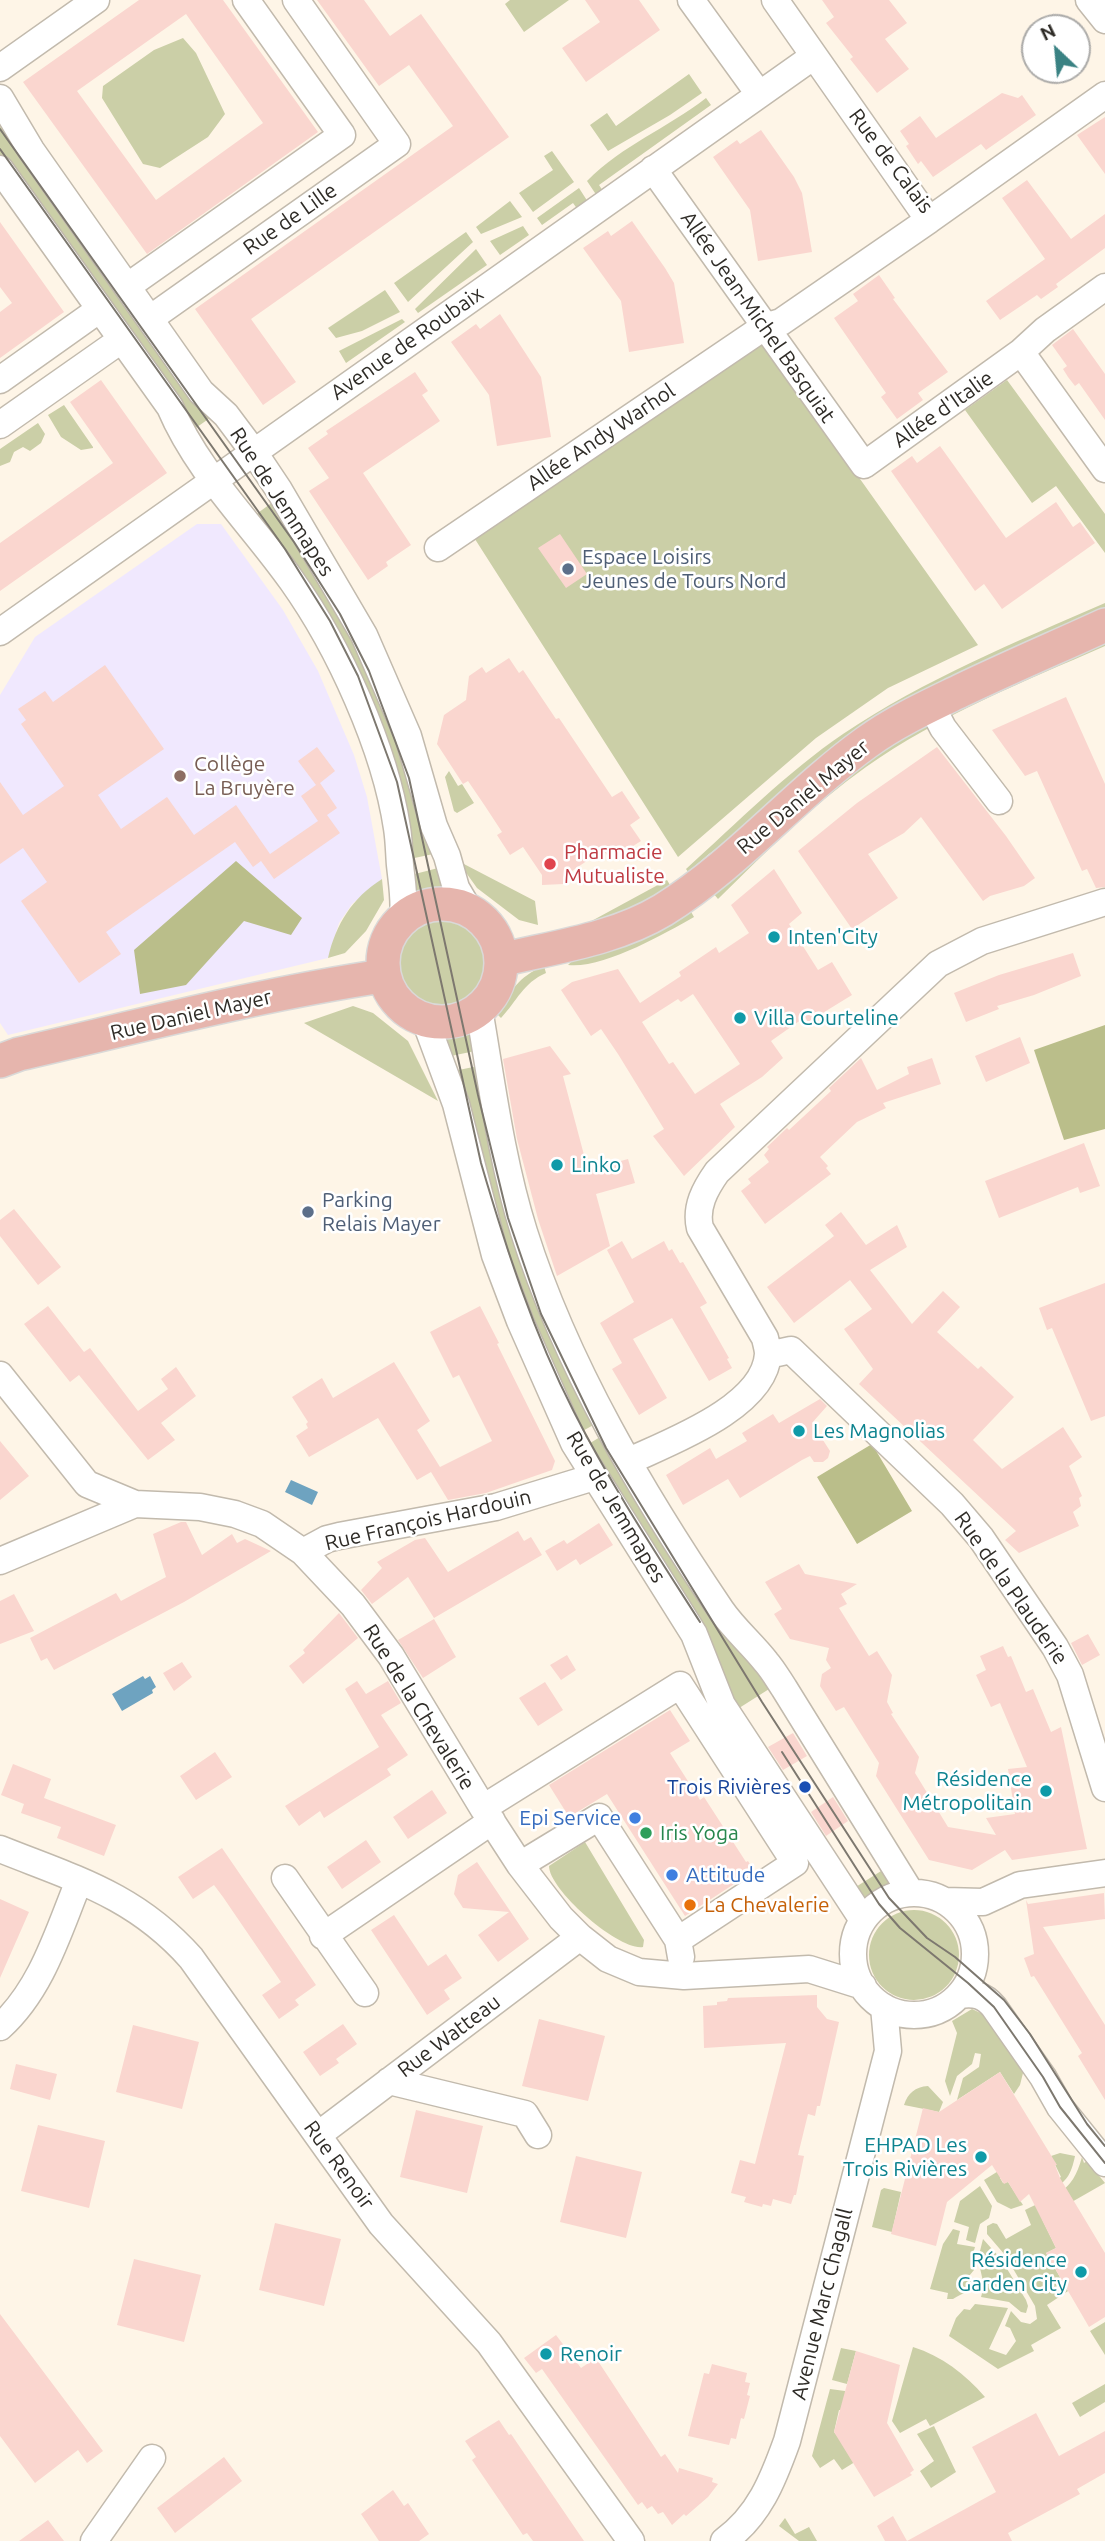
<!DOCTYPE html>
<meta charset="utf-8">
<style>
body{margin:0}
#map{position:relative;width:1105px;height:2541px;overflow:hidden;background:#fef5e7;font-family:Ubuntu,sans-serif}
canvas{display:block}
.north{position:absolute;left:1021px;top:14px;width:70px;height:70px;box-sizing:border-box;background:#fff;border:2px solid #acaba9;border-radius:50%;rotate:334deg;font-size:19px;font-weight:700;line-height:28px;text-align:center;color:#2f2c27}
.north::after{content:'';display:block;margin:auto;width:24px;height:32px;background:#3a8283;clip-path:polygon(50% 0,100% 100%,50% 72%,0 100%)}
</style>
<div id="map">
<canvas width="1105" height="2541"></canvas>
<div class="north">N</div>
</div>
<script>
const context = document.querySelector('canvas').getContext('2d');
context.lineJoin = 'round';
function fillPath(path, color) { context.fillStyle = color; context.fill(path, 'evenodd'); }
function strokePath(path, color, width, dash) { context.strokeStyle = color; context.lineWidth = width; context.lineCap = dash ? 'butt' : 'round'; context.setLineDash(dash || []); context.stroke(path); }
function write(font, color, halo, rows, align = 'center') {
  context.font = font + ' Ubuntu,sans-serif'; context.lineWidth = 5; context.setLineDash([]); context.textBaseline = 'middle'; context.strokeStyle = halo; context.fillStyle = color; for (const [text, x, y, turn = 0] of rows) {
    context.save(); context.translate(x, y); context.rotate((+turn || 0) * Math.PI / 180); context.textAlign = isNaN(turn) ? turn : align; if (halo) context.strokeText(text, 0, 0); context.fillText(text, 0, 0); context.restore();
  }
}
fillPath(new Path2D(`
 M197,524H221L283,610L318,671L354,755L367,797L382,879L352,904L339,923L328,958L8,1035L0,1023V695L35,637Z`), '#f0e8fe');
fillPath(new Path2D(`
 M510,0H569L524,32L505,4Z
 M183,38L196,53L225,114L208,137L160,168L143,164L102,98L103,86L154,50Z
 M689,74L702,93L670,115L608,151L590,125L607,113L616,126Z
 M706,98L711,105L599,185L603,191L597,196L587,181C624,144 666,129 706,98Z
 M8,121L217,413L190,432L0,159V127Z
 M552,151L574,182L533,212L519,193L553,170L544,156Z
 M579,188L588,202L578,210L573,203L542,225L537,218Z
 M510,201L522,217L481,234L476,227Z
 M523,226L529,235L500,255L490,241Z
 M466,232L473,242L408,302L394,283Z
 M476,249L487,265L418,313L415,309Z
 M385,290L400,312L362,331L336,338L328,328Z
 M402,319L405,322L346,363L339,351Z
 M762,341L978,645L888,688L816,738L678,857L473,536Z
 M1007,380L1105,514V553L1056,486L1032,503L965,410Z
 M64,405L93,447V448L81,450L61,437L48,415Z
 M38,423L45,434L41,443L30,451L23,447L14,452L10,462L0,466V449Z
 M277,499L367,655L438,853L405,860L383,749L251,518Z
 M1105,603V607L935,688L709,854L688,872L686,869C737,823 787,772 843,734C925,679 1016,642 1105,603Z
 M1105,639V646C1023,682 940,715 866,767C812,805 765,853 718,899L713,893L774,834L907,731Z
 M449,771L458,786L462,784L474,803L457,813L454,811L445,777Z
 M462,863L535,901L538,925L519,920L477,888L462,867Z
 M442,867L444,889L415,895L411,875Z
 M382,879L384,900L366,931L345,953L328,958C336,924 352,898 382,879Z
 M667,880L670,885L634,908L586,924Z
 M690,910L694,917C664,934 603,969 568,965L574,959Z
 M398 963a46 46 0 1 1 92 0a46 46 0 1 1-92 0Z
 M544,966L546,973C523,983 517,1001 501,1018L495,1012C513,991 517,977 544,966Z
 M353,1006L373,1013L408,1041L438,1101L304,1023Z
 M476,1031L480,1050L446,1057L442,1038Z
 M483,1065L599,1422L577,1434L532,1336L449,1072Z
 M605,1434L777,1684L736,1710L582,1448Z
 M585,1842L644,1940L643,1947C619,1951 549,1890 549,1866Z
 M889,1866L895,1883L862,1903L851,1890Z
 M869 1955a45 45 0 1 1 90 0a45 45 0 1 1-90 0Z
 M972,2009L991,2018L1024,2069L1020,2085L1014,2094L1000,2072L957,2100L963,2078L979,2067L981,2054L975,2053L972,2064L957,2076L950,2096L945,2081L957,2033L952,2021Z
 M928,2086L943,2102L939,2112L904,2105C908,2093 915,2087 928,2086Z
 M1060,2153L1075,2156C1071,2175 1067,2181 1051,2191L1043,2187L1061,2177L1051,2156Z
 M1082,2157L1084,2163L1087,2161L1105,2183L1042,2219L1056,2248L1046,2253L1068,2291L1047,2305L1061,2328L1031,2345L1034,2351L998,2369L949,2336L956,2318L964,2309L970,2310L975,2304L1008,2308L989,2349L1006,2355L1016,2341L1010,2328L1005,2326L1011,2311L1021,2322L1030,2324L1037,2319L1035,2306L1005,2255L987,2234V2226L993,2223L997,2224L1006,2239L1031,2225L1025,2210C1056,2194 1072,2194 1082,2157Z
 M1000,2170L1004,2176L1000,2178L1003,2183L1008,2182L1023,2205L1011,2209L997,2202L984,2180Z
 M980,2186L992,2206L989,2218L980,2224L975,2243L966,2240L969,2227L954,2222L960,2201Z
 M884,2188L901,2192L892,2232L872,2227L881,2190Z
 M953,2229L960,2231L957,2244L975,2247L971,2260L974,2270L969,2276L978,2283C970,2292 962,2293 953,2299H947L948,2293L930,2289L943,2244Z
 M983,2239L1001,2259L1026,2300L1028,2306L1026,2313L1021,2312L1009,2302L981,2297L984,2286L978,2259Z
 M1105,2322V2355L1090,2331Z
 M913,2347C942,2356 965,2374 985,2397L930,2426L926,2419L900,2433L892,2421Z
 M841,2348L856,2351L847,2384L832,2380Z
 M1105,2384V2402L1080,2417L1072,2403Z
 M830,2389L845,2391V2411L839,2410L834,2432L858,2460L842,2470L834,2459L820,2468L812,2456Z
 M934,2426L956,2472L931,2488L920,2471L934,2461L917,2434Z
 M785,2518L795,2534L809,2527L817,2541H799L779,2526Z`), '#cbcfa7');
fillPath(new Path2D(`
 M236,861L302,918L291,935L244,921L186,985L140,994L134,950Z
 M1105,1025V1129L1064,1140L1034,1050Z
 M872,1444L912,1511L857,1544L817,1477Z`), '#babe8a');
fillPath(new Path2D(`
 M291,1480L318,1492L312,1505L285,1492Z
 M143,1676L145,1679L150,1676L156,1687L152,1690L153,1693L122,1711L112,1694Z`), '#6ea3c0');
fillPath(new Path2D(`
 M139,0H223L318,132L147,254L23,82ZM186,14L263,123L156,200L77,91Z
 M317,0H364L390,36L421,14L509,137L251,319L296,382L263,405L195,309L453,126L409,65L379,86Z
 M585,0H639L660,30L586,82L562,48L600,22Z
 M822,0H889L907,23L885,39L909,69L877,93L850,59L853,57L826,23L834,17Z
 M1002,93L1018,98L1022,95L1036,115L986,150L981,144L933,177L921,161L918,164L906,146L909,144L900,131L920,116L936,138Z
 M1105,117V174L1077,135Z
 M761,130L794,177L802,193L812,252L758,261L750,210L713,157L737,140L740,144Z
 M1027,180L1071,239L1105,214V248L1056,284L1058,287L1041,299L1037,295L1000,320L986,301L1045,259L1002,198Z
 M632,221L665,268L674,283L684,343L629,352L621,301L583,248L608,231L611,236Z
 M0,222L64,312L0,358V312L12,303L0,287Z
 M879,275L895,298L893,299L948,372L918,393L923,400L897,419L881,397L886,393L834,318L858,301L853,294Z
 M500,314L541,377L551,437L497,446L489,395L451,342L476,324L480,329Z
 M1073,329L1105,374V420L1079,383L1075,386L1068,377L1063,369L1067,366L1052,345Z
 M415,372L428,391L422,395L440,421L363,473L411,545L386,562L388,566L368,580L309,491L329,478L308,448L328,434L326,431Z
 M101,380L167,473L0,591V543L113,463L70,402Z
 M940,446L1006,538L1056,502L1073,527L1080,522L1095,543L1002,609L984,584L975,591L891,471L912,456L917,463Z
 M560,534L587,574L566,588L538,548Z
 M509,658L519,673L523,670L556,719L559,718L612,797L622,791L640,818L630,825L641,841L611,860L603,850L563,877V884L542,885V875L523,847L510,855L497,835L502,832L485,806L468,781L463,784L437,744L444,715L466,700L469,676L482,667L486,673Z
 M105,665L164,749L98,795L121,829L167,797L194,835L236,805L270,854L318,821L301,796L316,785L298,761L317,747L335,771L320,783L337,808L327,815L340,833L274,879L261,861L253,867L235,842L106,932L121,954L79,983L21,901L47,882L23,848L0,864V782L23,815L64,786L21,724L26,720L18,709L45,691L53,702Z
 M1066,697L1105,784V887L1096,888L1087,869L1082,871L1037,771L1025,776L992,730Z
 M937,747L1006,836L1035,878L1024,886L990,896L983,901L921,817L904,833L868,854L898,898L852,929L798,851L857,803Z
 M774,869L802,913L789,924L818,970L832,962L852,995L808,1022L805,1017L771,1041L783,1058L762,1077L720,1104L735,1127L684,1176L653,1136L664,1129L618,1054L601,1029L591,1036L561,990L572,982L618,969L640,1003L681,976L679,972L716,947L719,953L749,933L731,905ZM693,994L740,1064L695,1094L673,1062L669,1064L642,1022L678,999L681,1002Z
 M1073,953L1081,976L1034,995L997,1006L999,1009L966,1022L954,993L999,975Z
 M1020,1037L1030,1063L986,1082L975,1056Z
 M550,1046L571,1074L563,1076L588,1170L628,1159L635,1183L596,1194L610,1246L557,1276L538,1219L517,1139L503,1059Z
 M861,1058L877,1090L909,1074L907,1067L932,1058L941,1084L883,1103L886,1108L857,1122L820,1157L828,1166L826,1168L831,1174L765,1224L741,1191L751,1183L748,1179L769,1162L764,1155L769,1149L767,1147L787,1128L789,1130L831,1091L829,1088Z
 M1084,1143L1100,1186L1080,1193L1078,1187L999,1218L985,1181Z
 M14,1209L61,1267L38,1285L0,1236V1220Z
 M841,1212L866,1245L897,1225L907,1247L870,1270L912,1324L943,1291L960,1307L937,1332L978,1369L981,1366L1014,1397L973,1440L1002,1469L1063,1427L1082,1457L1069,1466L1082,1496L1079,1498L1081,1506L1073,1512L1079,1526L1019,1553L1005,1540L1016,1531L859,1384L873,1369L844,1329L872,1309L850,1280L794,1323L767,1287L834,1236L825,1225Z
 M622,1241L632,1259L664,1241L669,1251L672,1249L680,1263L683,1262L707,1303L700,1307L729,1358L727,1359L732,1368L709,1381L672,1318L633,1339L667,1398L639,1415L612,1369L622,1363L600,1323L634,1302L607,1250Z
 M1105,1283V1416L1091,1421L1052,1328L1047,1330L1039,1308Z
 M48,1306L84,1352L90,1348L138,1411L168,1389L161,1379L176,1367L196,1396L161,1423L175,1440L148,1460L79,1375L70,1382L24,1324Z
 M480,1306L499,1343L497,1344L555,1461L552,1470L486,1493L448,1500L431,1472L417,1480L378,1418L309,1457L296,1436L308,1428L306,1424L308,1422L292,1397L322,1378L333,1398L394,1362L430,1421L417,1430L440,1467L436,1469L492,1441L459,1375L453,1378L430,1332Z
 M820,1399L827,1406L812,1423L830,1451L828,1458L823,1462H814L810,1456L802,1460L740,1498L728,1479L683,1505L666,1475L710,1448L716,1459L747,1441L742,1433L773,1414L779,1423Z
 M0,1441L29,1476L0,1500Z
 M181,1522H186L202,1555L232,1534L237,1543L245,1539L271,1551L184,1602L54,1670L47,1658L41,1661L30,1638L116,1593L121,1601L166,1577L153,1534Z
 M599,1523L613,1545L580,1565L576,1559L557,1571L545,1551L564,1540L567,1544Z
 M518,1531L524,1541L531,1537L542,1555L434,1618L408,1577L372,1604L361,1590L382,1568L377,1562L415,1540L425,1538L448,1572Z
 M799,1564L805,1574L857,1584L841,1594L847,1604L839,1608L869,1656L877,1651L892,1675L887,1702L893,1713L891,1714L919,1757L915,1773L948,1827L996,1835L986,1818L1015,1814L1008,1769L1027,1767L1000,1703L991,1707L976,1675L986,1670L980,1656L1003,1646L1008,1657L1011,1656L1026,1692L1033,1689L1051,1732L1061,1727L1087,1849L1012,1860L1005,1850L972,1870L929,1860L876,1776L879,1763L844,1707L836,1711L820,1686L822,1674L831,1668L826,1660L829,1648L790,1639L774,1614L782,1609L765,1582Z
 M14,1594L34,1631L0,1644V1601Z
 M339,1613L358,1638L303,1684L289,1666L305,1653L303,1650Z
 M434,1619L456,1657L423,1678L398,1640Z
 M1088,1634L1100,1655L1082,1665L1071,1643Z
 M567,1655L576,1670L561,1680L550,1665Z
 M182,1662L192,1677L174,1691L163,1673Z
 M357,1681L366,1694L388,1681L401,1703L381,1715L408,1755L387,1769L391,1775L324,1818L320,1811L299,1826L285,1806L379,1747L345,1689Z
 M545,1682L563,1710L538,1726L519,1698Z
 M670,1710L690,1741L670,1753L700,1800L704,1797L746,1862L748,1861L754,1871L685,1916L607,1794L569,1817L549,1785Z
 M793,1733L807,1756L783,1770L768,1747Z
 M215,1752L232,1777L196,1800L180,1776Z
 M13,1764L51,1779L44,1798L116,1825L104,1856L57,1838L61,1827L21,1813L24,1804L1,1795Z
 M432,1790L447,1813L408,1839L393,1817Z
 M833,1797L848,1821L826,1836L811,1812Z
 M366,1840L381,1862L342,1889L327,1867Z
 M222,1848L316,1985L295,2000L299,2005L279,2019L262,1995L281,1982L223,1897L214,1885L193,1899L178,1877Z
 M477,1862L529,1939L498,1962L478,1935L509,1912L463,1908L454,1894L458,1875Z
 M1104,1893L1105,1919L1043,1927L1105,2025V2100L1078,2056L1082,2053L1034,1976L1031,1977L1024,1958L1034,1954L1026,1900L1028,1904Z
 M0,1899L29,1912L0,1978Z
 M394,1915L428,1966L446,1954L462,1978L444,1990L450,1999L427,2015L371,1930Z
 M817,1995V2007L827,2019L839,2022L820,2106H817L815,2116L808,2114L798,2155L804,2156L796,2195H794L791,2204L773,2199L771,2206L763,2204L762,2207L744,2202L746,2197L731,2193L740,2160L755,2164L786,2043L704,2048L703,2006L717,2005V2002L727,2001L728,1998Z
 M539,2019L605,2036L588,2101L522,2086Z
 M343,2024L357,2044L336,2059L339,2063L320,2076L303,2052Z
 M133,2025L199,2042L182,2109L116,2092Z
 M16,2064L57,2074L50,2100L10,2089Z
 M1000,2072L1057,2165H1055L1060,2178L1105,2253V2317L1089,2327L1046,2253L1056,2248L1029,2194L1020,2202L1008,2182L1004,2184L992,2165L947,2202L936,2246L891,2234L923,2108L939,2112Z
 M416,2110L483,2126L467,2193L400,2177Z
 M38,2125L105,2141L89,2208L21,2191Z
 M576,2156L642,2172L626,2238L560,2222Z
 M275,2223L341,2239L324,2306L259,2290Z
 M134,2259L201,2275L184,2342L117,2325Z
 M0,2314L103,2451L87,2463L78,2450L35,2483L0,2436Z
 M556,2335L581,2368L596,2358L661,2457L665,2454L678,2473L679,2468L713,2478L712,2482L718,2484L708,2497L686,2516L684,2514L672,2525L663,2512L658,2514L652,2506L647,2509L642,2502L638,2505L542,2369L536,2373L524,2358Z
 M856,2351L900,2365L887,2423L914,2470L910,2473L912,2475L874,2497L834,2432Z
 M712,2364L747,2373L745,2382L750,2383L747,2395L750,2396L744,2419L741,2418L736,2439L731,2438L729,2445L688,2436L704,2373L709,2374Z
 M1036,2413L1059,2456L1105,2431V2473L1077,2489L1080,2494L1008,2533L1012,2541H885L877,2526L893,2516L907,2541L996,2492L972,2447Z
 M499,2420L509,2435L511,2434L584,2541H533L527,2533L523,2535L472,2460L476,2457L465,2441Z
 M224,2457L242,2481L175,2533L157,2508Z
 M393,2490L404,2506L408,2503L429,2534L419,2541H379L361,2514Z
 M48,2520L64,2541H19Z`), '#fad6cf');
const minor = new Path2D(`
 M691,0L759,94
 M775,0L929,220L1105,95
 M1089,0L1105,20
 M0,68L96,0
 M0,98L31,150L201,392L226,415L253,451L279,490L364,635L408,736L434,826L447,856L456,888L469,910
 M0,169L170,407C198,473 251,523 292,581C339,647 385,748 397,828C399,840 399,853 400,865C402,884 405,900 403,918
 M653,169L864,465L1021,352
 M128,286L342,135L246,0
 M1105,287L1045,330L1021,352L1105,469
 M151,318L397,144L296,0
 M0,380L100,309
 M0,425L121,340
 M438,548L764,327L781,322L929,220
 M0,632L814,56
 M931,705L943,728L999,801
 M479,1009C492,1084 501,1159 524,1232C566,1365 643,1495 721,1610C734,1629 752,1644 766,1662C773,1670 778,1679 784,1688L911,1893
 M425,1020L456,1104L495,1255L520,1321L574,1443L694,1634L722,1705L863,1920
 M768,1355L791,1350L952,1504L981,1538L1055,1647L1070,1675L1105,1788
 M0,1375L87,1484L135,1504
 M629,1461C670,1442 765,1407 768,1354C768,1349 766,1343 765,1338L700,1228C695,1207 705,1189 717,1172L938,964L982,941L1105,902
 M303,1552L327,1539L339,1536L496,1507L594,1477
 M0,1561L135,1504L200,1507L235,1514L262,1524L303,1552L353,1605L391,1656L483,1808L520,1865L561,1918L580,1937L608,1959L639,1972L684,1976L809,1969L863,1986
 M483,1808L680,1685L795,1863L678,1940
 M0,1849C75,1879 135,1895 191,1958L381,2224L489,2343L631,2541
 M520,1865L599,1817L678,1940L681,1957
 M285,1878L365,1993
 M853 1954a61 61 0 1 1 122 0a61 61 0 1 1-122 0Z
 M945,1901L983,1902L1020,1885L1105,1873
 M323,1936L492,1821
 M960,1995C975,1993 984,1995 994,2007L1043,2077L1060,2107L1105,2163
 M0,2027C42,1989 58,1932 79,1881
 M389,2081L525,2114L538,2135
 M318,2135L580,1937
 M94,2541L152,2458
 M724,2541C759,2516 773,2480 787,2441L888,2051L884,2007`);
const major = new Path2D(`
 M383 963a59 59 0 1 1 118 0a59 59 0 1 1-118 0Z
 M501,960C555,947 615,939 663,910C737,864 796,793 867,742C896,721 929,706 960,691C1008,668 1057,647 1105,625
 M0,1061L19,1054C140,1026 261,994 383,976`);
strokePath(minor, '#c2baad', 29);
strokePath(major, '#dad9d8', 36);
strokePath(minor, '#fff', 26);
strokePath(major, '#e6b5ad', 33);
strokePath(new Path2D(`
 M0,129L294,542L340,614L369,671L409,778L478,1095L508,1218L541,1314L606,1448L762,1702L889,1898L927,1938L955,1957L1004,2000L1030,2034L1087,2124L1105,2146
 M0,149L285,549L330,621L358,676L397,782L481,1163C506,1248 533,1332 574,1412C611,1485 656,1553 700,1622
 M782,1752L879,1904L900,1928L968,1983L994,2007L1043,2077L1060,2107L1105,2163`), '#7d786f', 2);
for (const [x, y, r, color] of [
 [568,569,7,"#5c6f8a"],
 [180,776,7,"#8d6e63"],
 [550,864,7,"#e0444e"],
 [774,937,7,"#0f9aa8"],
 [740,1018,7,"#0f9aa8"],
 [557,1165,7,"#0f9aa8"],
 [308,1212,7,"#5c6f8a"],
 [799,1431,7,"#0f9aa8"],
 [805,1787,7,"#1a4fb4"],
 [1046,1791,7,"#0f9aa8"],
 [635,1818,7,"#3f7fe0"],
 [646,1833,7,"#2e9e5b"],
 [672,1875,7,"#3f7fe0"],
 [690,1905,7,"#e8710a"],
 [981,2157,7,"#0f9aa8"],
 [1081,2272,7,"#0f9aa8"],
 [546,2354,7,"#0f9aa8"]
]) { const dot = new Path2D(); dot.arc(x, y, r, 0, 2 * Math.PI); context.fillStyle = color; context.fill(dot); strokePath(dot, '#fff', 2.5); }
write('21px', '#2f2c27', '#fff', [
 ["Rue de Calais",891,161,53],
 ["Rue de Lille",290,219,-35],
 ["Allée Jean-Michel Basquiat",758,317,55],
 ["Avenue de Roubaix",407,343,-35],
 ["Allée d'Italie",943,409,-35],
 ["Allée Andy Warhol",601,437,-34],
 ["Rue de Jemmapes",282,502,57],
 ["Rue Daniel Mayer",803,797,-40],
 ["Rue Daniel Mayer",191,1015,-13],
 ["Rue de Jemmapes",616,1507,59],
 ["Rue François Hardouin",428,1520,-13],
 ["Rue de la Plauderie",1011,1588,55],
 ["Rue de la Chevalerie",419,1707,58],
 ["Rue Watteau",449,2036,-37],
 ["Rue Renoir",339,2165,54],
 ["Avenue Marc Chagall",822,2304,-76]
]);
write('21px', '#4e5e75', '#fff', [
 ["Espace Loisirs",582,557],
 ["Jeunes de Tours Nord",582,581],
 ["Parking",322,1200],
 ["Relais Mayer",322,1224]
], 'left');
write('21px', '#785e54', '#fff', [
 ["Collège",194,764],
 ["La Bruyère",194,788]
], 'left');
write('21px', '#be3a42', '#fff', [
 ["Pharmacie",564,852],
 ["Mutualiste",564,876]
], 'left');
write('21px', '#0d838f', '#fff', [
 ["Inten'City",788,937],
 ["Villa Courteline",754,1018],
 ["Linko",571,1165],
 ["Les Magnolias",813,1431],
 ["Résidence",1032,1779,"right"],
 ["Métropolitain",1032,1803,"right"],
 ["EHPAD Les",967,2145,"right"],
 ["Trois Rivières",967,2169,"right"],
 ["Résidence",1067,2260,"right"],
 ["Garden City",1067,2284,"right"],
 ["Renoir",560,2354]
], 'left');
write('21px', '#164399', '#fff', [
 ["Trois Rivières",791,1787]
], 'right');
write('21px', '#366cbe', '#fff', [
 ["Epi Service",621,1818],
 ["Attitude",686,1875,"left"]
], 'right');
write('21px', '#27864d', '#fff', [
 ["Iris Yoga",660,1833]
], 'left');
write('21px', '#c56008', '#fff', [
 ["La Chevalerie",704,1905]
], 'left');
</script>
